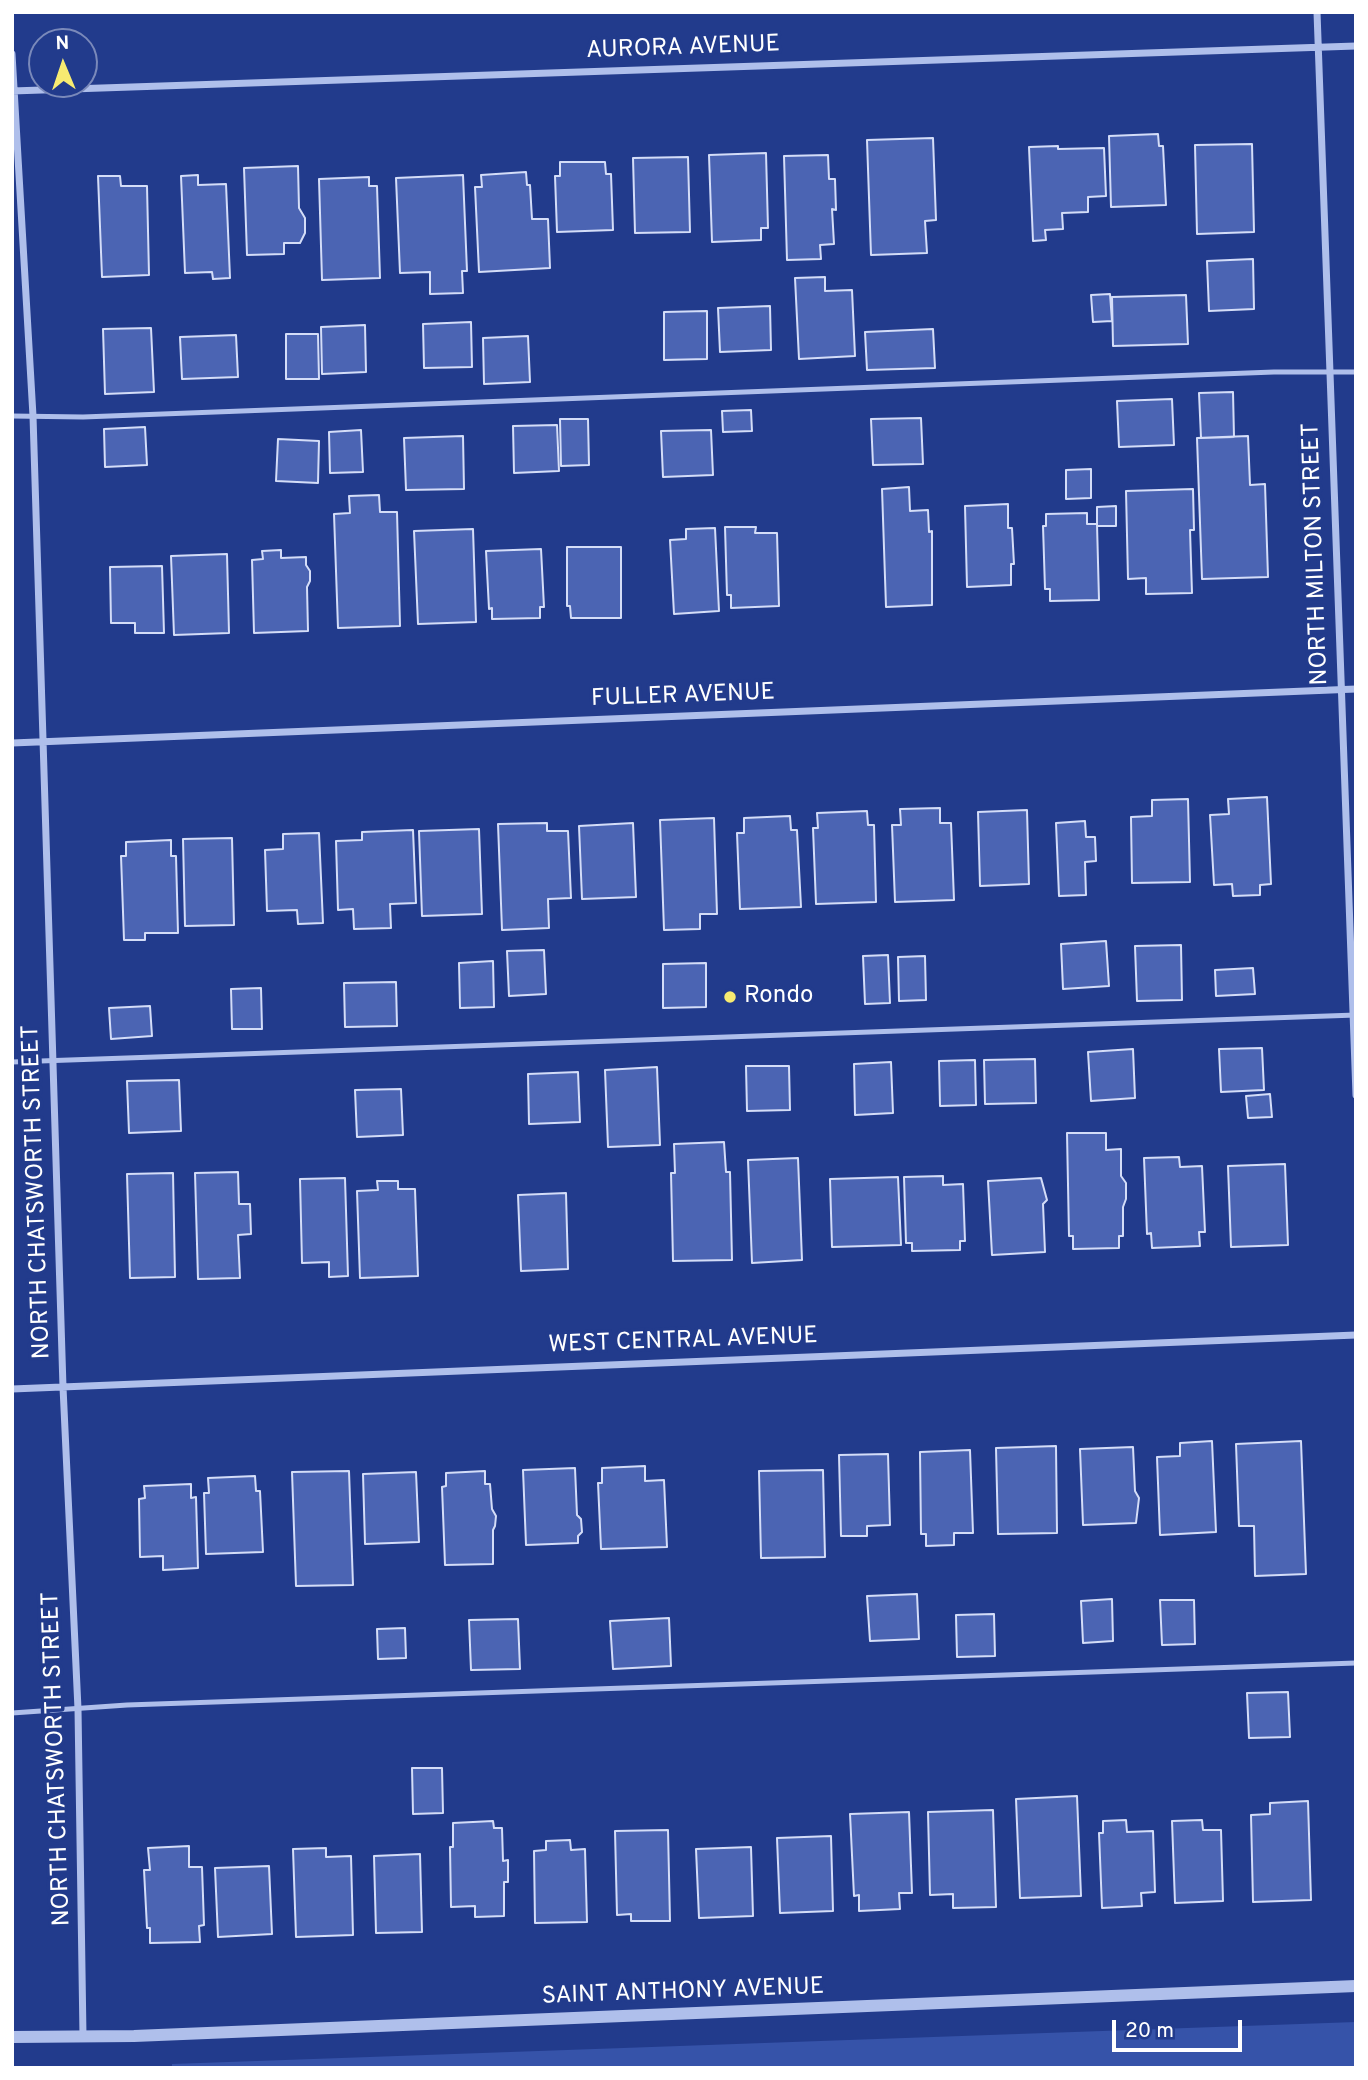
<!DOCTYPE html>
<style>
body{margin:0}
#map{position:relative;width:1368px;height:2080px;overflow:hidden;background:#223b8c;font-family:Overpass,sans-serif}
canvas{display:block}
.frame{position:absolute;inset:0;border:14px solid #fff;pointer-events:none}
.north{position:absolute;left:28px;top:28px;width:70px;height:70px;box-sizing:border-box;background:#223b8c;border:2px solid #7a89ba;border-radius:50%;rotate:358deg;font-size:19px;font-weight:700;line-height:28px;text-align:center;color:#fff}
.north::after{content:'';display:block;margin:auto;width:24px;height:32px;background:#f7eb71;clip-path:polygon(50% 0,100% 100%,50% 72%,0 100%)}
.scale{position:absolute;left:1112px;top:2020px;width:130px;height:32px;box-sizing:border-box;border:4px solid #fff;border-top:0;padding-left:9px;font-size:21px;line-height:24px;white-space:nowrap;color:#fff;-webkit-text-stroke:5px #223b8c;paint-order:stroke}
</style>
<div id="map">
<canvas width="1368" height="2080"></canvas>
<div class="frame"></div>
<div class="north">N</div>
<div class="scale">20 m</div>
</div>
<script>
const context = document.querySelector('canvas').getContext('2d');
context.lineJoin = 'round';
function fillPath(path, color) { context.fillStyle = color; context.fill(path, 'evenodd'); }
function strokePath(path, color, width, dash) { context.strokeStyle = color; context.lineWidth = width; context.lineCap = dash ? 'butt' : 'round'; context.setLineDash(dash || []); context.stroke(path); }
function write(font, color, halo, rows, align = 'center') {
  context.font = font + ' Overpass,sans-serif'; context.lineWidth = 7; context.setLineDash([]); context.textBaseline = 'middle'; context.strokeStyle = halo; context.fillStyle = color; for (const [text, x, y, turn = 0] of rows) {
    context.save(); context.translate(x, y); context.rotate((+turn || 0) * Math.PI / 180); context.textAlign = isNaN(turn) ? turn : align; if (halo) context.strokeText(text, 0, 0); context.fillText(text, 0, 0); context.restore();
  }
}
fillPath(new Path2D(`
 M1356,2022V2068H172V2064Z`), '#3653a9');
const building = new Path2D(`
 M1158,134L1159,146H1163L1166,205L1111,207L1109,136Z
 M933,138L936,220L925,221L927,253L871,255L867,140Z
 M1252,144L1254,232L1197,234L1195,145Z
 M1058,146V149L1104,148L1106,196L1088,197V212L1062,213L1063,229L1045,230L1046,240L1033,241L1029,147Z
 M766,153L768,228H761V240L712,242L709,155Z
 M828,155L829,179H835L836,210L832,209L834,244L820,245L821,259L787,260L784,156Z
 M688,157L690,232L635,233L633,158Z
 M560,162H605L606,174H611L613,230L557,232L555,176H560Z
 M298,166L299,208L305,218V233L300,243H284V254L247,255L244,168Z
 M526,172L527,185H530L532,219H548L550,268L479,272L475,187H482L481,175Z
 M198,175V185L226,184L230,278L213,279L212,272L185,273L181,176Z
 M463,175L467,271H462L463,293L430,294V272L400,273L396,178Z
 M98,176H120L121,186H147L149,275L102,277Z
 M369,177V186H377L380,278L322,280L319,179Z
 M1253,259L1254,309L1209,311L1207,261Z
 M825,277V291L852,290L855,356L799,359L795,278Z
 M1110,294L1112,321L1093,322L1091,295Z
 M1186,295L1188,344L1113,346L1112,297Z
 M770,306L771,350L720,352L718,308Z
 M707,311V359L664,360V312Z
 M471,322L472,367L424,368L423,324Z
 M365,325L366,372L322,374L321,327Z
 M151,328L154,392L105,394L103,329Z
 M933,329L935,368L867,370L865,332Z
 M286,334H318L319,379H286Z
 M236,335L238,377L182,379L180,337Z
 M528,336L530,382L484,384L483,338Z
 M1233,392L1234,437L1201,438L1199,393Z
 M1172,399L1174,445L1119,447L1117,401Z
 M751,410L752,431L723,432L722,411Z
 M921,418L923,464L873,465L871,419Z
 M560,419H588L589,465L561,466Z
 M557,425L559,471L514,473L513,426Z
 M145,427L147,465L105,467L104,429Z
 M361,430L363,472L330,473L329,432Z
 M711,430L713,475L663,477L661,431Z
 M463,436L464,489L406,490L404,438Z
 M1248,436L1250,485L1265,484L1268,577L1202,579L1197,438Z
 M278,439L319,441L318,483L276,481Z
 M1091,469V498L1066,499V470Z
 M909,487L910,511L928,510L929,532L932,531V605L886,607L882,489Z
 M1193,489L1194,530H1190L1192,593L1146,594V578L1128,579L1126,491Z
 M379,495L380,512H397L400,626L338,628L334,514L350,513L349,496Z
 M1008,504V528H1012L1014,564H1011V585L967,587L965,506Z
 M1116,506V526H1097V507Z
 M1087,513V524H1097L1099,600L1050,601V589H1045L1043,526H1046V514Z
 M725,527H756L755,533H777L779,606L731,608V595H727Z
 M715,528L719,611L674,614L670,540L686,539V529Z
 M473,529L476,622L418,624L414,531Z
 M567,547H621V618H571L570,606H567Z
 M541,549L544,607H540V618L492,619V608L489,609L486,551Z
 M281,550V558L306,557V565L310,571V581L307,587L308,631L254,633L252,560L263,559L262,551Z
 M227,554L229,633L174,635L171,556Z
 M162,566L164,633H135V623H111L110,567Z
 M1267,797L1271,884L1260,885V895L1233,896L1232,884L1214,885L1210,815L1229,814L1228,799Z
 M1188,799L1190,882L1132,883L1131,817L1152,816V800Z
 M940,808V823H951L954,900L895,902L892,825H901L900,809Z
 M1027,810L1029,884L980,886L978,812Z
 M867,811L868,825H874L876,902L816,904L813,828H818L817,813Z
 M790,816L791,830H797L801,907L740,909L737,833H744V818Z
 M714,818L717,914H700V929L664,930L660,820Z
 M1085,821L1086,837H1095L1096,861L1085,862L1086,895L1059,896L1056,823Z
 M547,823V831H568L571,898L548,899L549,928L502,930L498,824Z
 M633,823L636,897L582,899L579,826Z
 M479,829L482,914L422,916L419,831Z
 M413,830L416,903L390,904L391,928L354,929L353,909L338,910L336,841L362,840V832Z
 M319,833L323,923L298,924L297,910L267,911L265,850L283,849V834Z
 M232,838L234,925L185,926L183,839Z
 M171,840V856H176L178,933H145V940H124L121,856H126V842Z
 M1106,941L1109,986L1063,989L1061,944Z
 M1181,945L1182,1000L1137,1001L1135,946Z
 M544,950L546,994L509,996L507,951Z
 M888,955L890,1003L865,1004L863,956Z
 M925,956L926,1000L899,1001L898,957Z
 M493,961L494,1007L460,1008L459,963Z
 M706,963V1007L663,1008V964Z
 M1253,968L1255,994L1216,996L1215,970Z
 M396,982L397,1026L345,1027L344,983Z
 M261,988L262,1029H232L231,989Z
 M150,1006L152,1036L111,1039L109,1008Z
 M1262,1048L1264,1090L1221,1092L1219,1049Z
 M1133,1049L1135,1098L1091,1101L1088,1052Z
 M1035,1059L1036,1103L985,1104L984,1060Z
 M975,1060L976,1105L940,1106L939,1061Z
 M891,1062L893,1113L855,1115L854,1064Z
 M746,1066H789L790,1110L747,1111Z
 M657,1067L660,1145L608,1147L605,1070Z
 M578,1072L580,1122L529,1124L528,1074Z
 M179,1080L181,1131L129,1133L127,1081Z
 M401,1089L403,1135L357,1137L355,1090Z
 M1270,1094L1272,1117L1248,1118L1246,1096Z
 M1067,1133H1106V1150L1121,1149V1176L1126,1183V1199L1123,1207V1236H1119V1248L1073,1249V1236H1069Z
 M724,1142L726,1172H730L732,1260L673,1261L671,1173H675L674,1144Z
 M1179,1157L1180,1167L1202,1166L1205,1232H1199L1200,1246L1152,1248L1151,1233L1147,1234L1144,1158Z
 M798,1158L802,1260L752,1263L748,1160Z
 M1285,1164L1288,1245L1231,1247L1228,1166Z
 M238,1172L239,1204H250L251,1234L238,1235L240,1278L198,1279L195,1173Z
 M173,1173L175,1277L130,1278L127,1174Z
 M943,1176V1185L963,1184L965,1241H960V1250L912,1251V1243H906L904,1177Z
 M898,1177L901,1245L832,1247L830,1179Z
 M345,1178L348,1276L329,1277V1262L302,1263L300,1179Z
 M1041,1178L1047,1200L1043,1204L1045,1252L992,1255L988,1181Z
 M377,1181H398V1189H415L418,1276L360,1278L357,1191L378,1190Z
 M566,1193L568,1269L521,1271L518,1195Z
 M1212,1441L1216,1532L1160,1535L1157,1457L1180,1456V1443Z
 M1301,1441L1306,1574L1255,1576L1254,1526H1239L1236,1444Z
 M1056,1446L1057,1533L998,1534L996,1448Z
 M1133,1447L1135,1491L1139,1498L1136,1523L1083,1525L1080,1449Z
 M970,1450L973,1533H954V1545L926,1546V1534H921L920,1452Z
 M888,1454L890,1525L867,1526V1536H841L839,1455Z
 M645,1466V1481L664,1480L667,1547L601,1549L598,1483H602V1468Z
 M575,1468L577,1515L581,1519L582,1532L578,1536V1543L526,1545L523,1470Z
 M823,1470L825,1557L761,1558L759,1471Z
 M349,1471L353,1585L296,1586L292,1472Z
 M485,1471V1484H490L492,1509L496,1516L495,1526L493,1530V1564L445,1565L442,1487L446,1486V1473Z
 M416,1472L419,1542L365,1544L363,1474Z
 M255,1476L256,1491H260L263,1552L206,1554L204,1493H209L208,1478Z
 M191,1484V1498L196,1497L198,1568L163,1570V1556L140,1557L139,1499L145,1498L144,1486Z
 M917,1594L919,1639L870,1641L867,1596Z
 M1112,1599L1113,1641L1083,1643L1081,1601Z
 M1160,1600H1194L1195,1644L1162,1645Z
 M994,1614L995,1656L957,1657L956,1615Z
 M669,1618L671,1666L613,1669L610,1621Z
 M518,1619L520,1669L471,1670L469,1620Z
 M405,1628L406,1658L378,1659L377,1629Z
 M1288,1692L1290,1737L1249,1738L1247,1693Z
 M412,1768H442L443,1813L413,1814Z
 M1077,1796L1081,1896L1020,1898L1016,1799Z
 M1308,1801L1311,1900L1253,1902L1251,1815L1270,1814V1803Z
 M993,1810L996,1907L953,1908V1894L930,1895L928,1812Z
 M909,1812L912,1893H899L900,1909L859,1911V1895L854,1896L850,1814Z
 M1126,1820L1127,1832L1153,1831L1155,1892L1141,1893L1142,1906L1102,1908L1099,1833H1103V1821Z
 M1202,1820L1203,1830H1221L1223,1901L1175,1903L1172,1821Z
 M493,1821L494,1828H502L503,1861L508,1860V1882H504V1916L475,1917V1906L451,1907L450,1847H453V1823Z
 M668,1830L670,1921H631V1914L617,1915L615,1831Z
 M831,1836L833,1911L780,1913L777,1838Z
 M570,1840L571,1850L585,1849L587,1922L535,1923L534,1851L546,1850V1841Z
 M189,1846V1867H202L204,1925L199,1926L200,1942L150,1943V1928H147L144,1870H150L148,1848Z
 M751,1847L753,1916L699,1918L696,1849Z
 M326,1848V1857L351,1856L353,1935L296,1937L293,1849Z
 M420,1854L422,1932L376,1933L374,1856Z
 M269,1866L272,1934L218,1937L215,1868Z`);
fillPath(building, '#4b64b3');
strokePath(building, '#d4ddf8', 2);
strokePath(new Path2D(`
 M12,416L83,417L1274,372H1356
 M12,1062L1356,1015
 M12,1713L127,1705L1356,1663`), '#afbfeb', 5);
strokePath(new Path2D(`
 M1317,12L1356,1095
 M12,54L33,416L63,1387L78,1709L83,2036
 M12,91L1356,46
 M12,743L1356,689
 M12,1389L1356,1335`), '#afbfeb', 7);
strokePath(new Path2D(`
 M12,2037L134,2036L1356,1986`), '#afbfeb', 12);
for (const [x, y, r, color] of [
 [730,997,7,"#f7eb71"]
]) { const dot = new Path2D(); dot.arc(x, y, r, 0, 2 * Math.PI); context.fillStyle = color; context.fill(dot); strokePath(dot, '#223b8c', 2.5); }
write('24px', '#fff', '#223b8c', [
 ["AURORA AVENUE",683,49,-2],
 ["NORTH MILTON STREET",1317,554,-92],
 ["FULLER AVENUE",683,697,-2],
 ["NORTH CHATSWORTH STREET",38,1192,-92],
 ["WEST CENTRAL AVENUE",683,1342,-2],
 ["NORTH CHATSWORTH STREET",58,1759,-92],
 ["SAINT ANTHONY AVENUE",683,1993,-2]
]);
write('24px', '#fff', '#223b8c', [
 ["Rondo",744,997]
], 'left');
</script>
